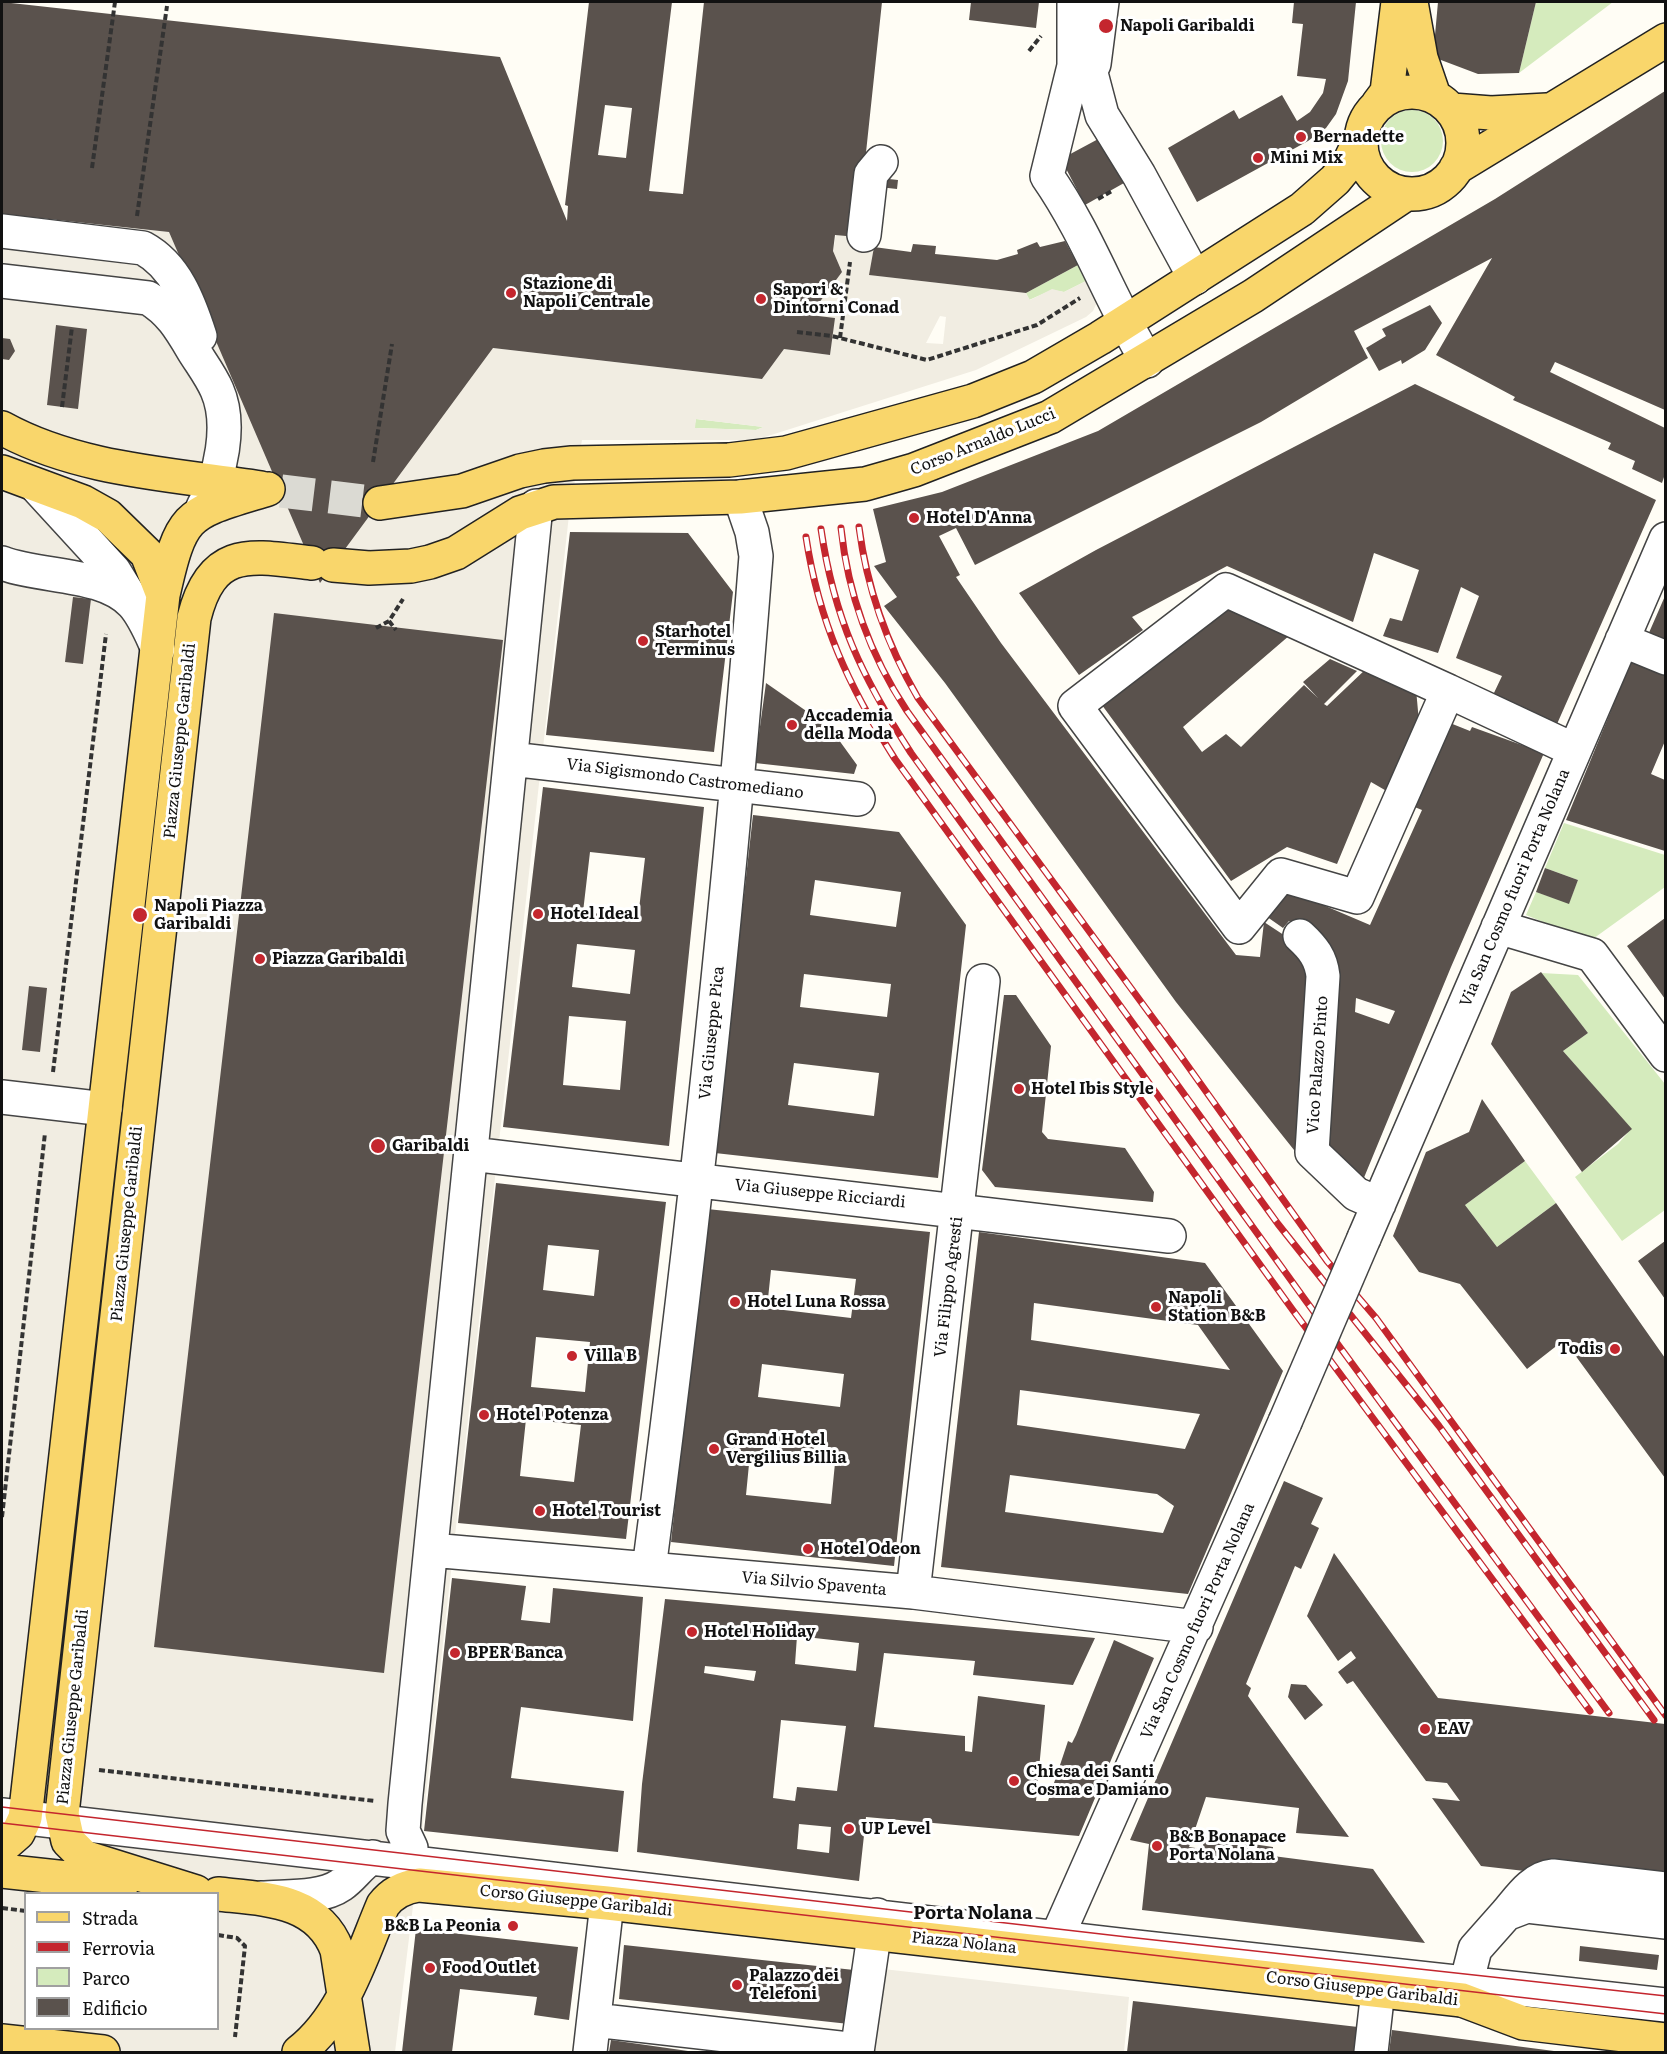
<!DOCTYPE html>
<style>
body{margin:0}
#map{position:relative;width:1667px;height:2054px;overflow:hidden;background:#fffdf5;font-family:Literata,serif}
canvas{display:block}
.frame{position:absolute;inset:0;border:3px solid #111;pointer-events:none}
.legend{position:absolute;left:24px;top:1892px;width:195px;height:138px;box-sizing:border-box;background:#fff;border:2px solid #a0a0a0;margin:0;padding:8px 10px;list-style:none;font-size:18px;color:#111}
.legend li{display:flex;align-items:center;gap:12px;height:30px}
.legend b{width:30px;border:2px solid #a0a0a0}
</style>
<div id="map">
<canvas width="1667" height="2054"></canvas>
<div class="frame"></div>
<ul class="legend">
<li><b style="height:8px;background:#f9d66b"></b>Strada</li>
<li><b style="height:8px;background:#c4262e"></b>Ferrovia</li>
<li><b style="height:16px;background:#d5ebbd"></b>Parco</li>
<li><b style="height:16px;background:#5a524d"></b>Edificio</li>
</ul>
</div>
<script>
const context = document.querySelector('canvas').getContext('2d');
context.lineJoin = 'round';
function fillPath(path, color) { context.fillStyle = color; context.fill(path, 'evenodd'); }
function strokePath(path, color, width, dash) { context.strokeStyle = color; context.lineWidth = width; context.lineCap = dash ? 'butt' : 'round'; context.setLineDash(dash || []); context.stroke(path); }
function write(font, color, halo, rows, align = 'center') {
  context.font = font + ' Literata,serif'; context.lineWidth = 6; context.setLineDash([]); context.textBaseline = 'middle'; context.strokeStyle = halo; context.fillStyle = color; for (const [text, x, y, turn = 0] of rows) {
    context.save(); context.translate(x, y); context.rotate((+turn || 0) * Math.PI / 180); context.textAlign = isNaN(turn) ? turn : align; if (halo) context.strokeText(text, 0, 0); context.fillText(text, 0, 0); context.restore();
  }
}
fillPath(new Path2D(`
 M1536,2H1613L1519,73Z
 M1381 141a31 31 0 1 1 62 0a31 31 0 1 1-62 0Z
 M1078,265L1086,281L1064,292L1052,290L1029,300L1026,293Z
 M696,419L764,427L756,430L694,428Z
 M1564,823L1665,855V887L1590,941L1526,915L1536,892L1569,903L1578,880L1545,868Z
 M1541,973L1578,975L1665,1084V1210L1622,1241L1575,1177L1618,1144L1631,1129L1563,1051L1588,1033Z
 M1525,1161L1556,1203L1497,1247L1465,1205Z`), '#d5ebbd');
fillPath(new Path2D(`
 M2,214L169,232L252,421L493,348L762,379L784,349L830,355L834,318L810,315L842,272L833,251L836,235L875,239L870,275L1026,293L1030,300L1052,289L1064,292L1086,281L1078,265L1085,261L1099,298L1093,311L1086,317L976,370L768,436L754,440H582L569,515L420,1849L395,2052H2ZM940,316L946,317L943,344L926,343ZM696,419L763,427L756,430L695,428ZM26,1894H218V2028H26Z
 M883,1969L1129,1997L1124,2052H873Z`), '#f1ede2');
fillPath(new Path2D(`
 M2,2L500,57L567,221L568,206L565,205L589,2H672L649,191L683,194L704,2H882L857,237L835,235L833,251L842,272L810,315L835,318L830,355L784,349L762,379L493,348L320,583L169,232L2,214ZM605,105L632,108L626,158L598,155Z
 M971,2H1039L1036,28L969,20Z
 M1294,2H1356L1348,81L1336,114L1326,128L1308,141L1197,202L1168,148L1234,110L1239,119L1282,95L1297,121L1310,112L1323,93L1326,79L1297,76L1303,24L1292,23Z
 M1438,2H1536L1519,73L1478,74L1433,57Z
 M1665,91V410L1555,362L1550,372L1665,428V474L1662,483L1632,469L1635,461L1608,449L1611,443L1513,400L1515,397L1436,355L1492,258L1354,331L1368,358L1261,422L975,565L956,528L939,536L960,575L956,577L1001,643L1236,955L1260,957L1264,922L1299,945L1312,965L1298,1155L1176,1002L945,683L884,606L897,597L874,566L886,562L873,509L942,492L1098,431L1495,199Z
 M1102,137L1124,183L1085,205L1061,159Z
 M880,178L898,180L897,189L879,187Z
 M1065,241L1078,265L1026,293L869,275L874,247L911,252L913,244L936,246L935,254L997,260L1018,254L1017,250L1037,242L1040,247Z
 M1430,305L1442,323L1425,350L1402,364L1401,360L1379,371L1366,348L1386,336L1382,329Z
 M56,325L87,329L78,409L47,405Z
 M2,338L10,339L15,351L9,360L2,359Z
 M1415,384L1656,500L1557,724L1493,695L1502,676L1456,658L1479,596L1461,587L1438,653L1383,636L1390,618L1402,621L1419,570L1374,553L1353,622L1227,566L1132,617L1143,630L1079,675L1019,593L1096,550Z
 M570,532L688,533L733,592L714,752L546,735Z
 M1665,596V643L1648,635Z
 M73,597L91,599L83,664L65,662Z
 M1218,602L1290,635L1183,727L1202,752L1226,734L1241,747L1304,685L1318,698L1303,682L1330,659L1357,671L1324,704L1327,706L1367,668L1416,689L1419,722L1390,793L1371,782L1337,864L1287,847L1231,881L1099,701Z
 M274,613L503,640L384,1673L154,1647Z
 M1633,657L1665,671V741L1651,774L1665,780V851L1566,820Z
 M766,683L812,715L836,736L857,765L854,774L755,763Z
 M1445,721L1470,731L1472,727L1544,753L1451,967L1363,1180L1326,1163L1334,951L1289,921L1283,928L1263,914L1276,885L1370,925L1422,810L1412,806ZM1356,998L1395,1011L1389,1024L1355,1012Z
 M543,787L704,807L669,1146L503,1127ZM590,852L645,858L638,918L583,912ZM577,944L635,950L630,994L572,987ZM569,1016L626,1021L620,1090L563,1085Z
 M753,815L899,832L966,925L938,1178L715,1153ZM815,880L901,892L896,927L810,915ZM804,974L891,984L887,1017L800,1007ZM794,1063L879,1073L874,1116L788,1105Z
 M1545,868L1578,880L1569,904L1536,892Z
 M1665,918V999L1627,946Z
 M1541,972L1588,1033L1563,1051L1632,1129L1582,1172L1491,1044L1511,992Z
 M29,986L47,988L40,1052L22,1050Z
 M1004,995H1016L1051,1046L1042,1132L1048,1139L1125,1148L1154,1192L1153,1202L995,1187L982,1170Z
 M1482,1099L1525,1161L1465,1205L1497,1247L1556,1203L1665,1358V1478L1564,1340L1527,1369L1460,1284L1419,1272L1393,1236L1426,1152L1469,1132Z
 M496,1183L666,1202L626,1539L458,1523ZM548,1245L599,1250L594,1296L543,1290ZM536,1337L590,1342L585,1392L531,1387ZM526,1419L581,1425L574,1482L520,1476Z
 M707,1209L930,1232L894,1566L671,1542ZM771,1270L856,1279L851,1318L767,1308ZM762,1364L844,1374L840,1407L758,1397ZM750,1454L835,1463L831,1504L746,1495Z
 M979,1232L1205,1263L1283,1371L1188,1594L941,1567ZM1034,1303L1198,1325L1230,1370L1031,1340ZM1020,1390L1200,1414L1185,1449L1017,1425ZM1010,1475L1157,1494L1174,1506L1163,1533L1005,1512Z
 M1665,1241V1299L1638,1261Z
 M1284,1481L1323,1498L1311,1524L1319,1528L1301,1569L1295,1566L1246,1684L1251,1688L1248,1696L1349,1837L1296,1833L1299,1808L1206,1797L1189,1847L1202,1849L1205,1837L1273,1847V1856L1373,1869L1425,1943L1142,1910L1149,1844L1130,1840Z
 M1334,1553L1438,1698L1665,1724V1887L1481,1866L1432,1798L1460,1801L1447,1783L1426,1781L1353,1681L1347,1684L1338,1672L1356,1658L1351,1651L1338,1661L1307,1616Z
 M452,1578L526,1586L521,1620L550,1623L553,1588L643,1597L633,1721L521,1707L511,1778L624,1791L618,1852L424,1831Z
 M665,1599L1095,1638L1073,1685L973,1675L975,1661L884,1653L874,1727L965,1736V1751L972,1752L978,1696L1045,1705L1036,1801H1048L1068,1741L1072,1743L1076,1735L1114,1640L1154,1658L1079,1836L866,1817L859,1881L637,1852L642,1784ZM797,1636L859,1643L856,1671L795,1664ZM705,1666L756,1671L754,1681L704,1673ZM781,1720L846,1726L837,1791L797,1787L795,1801L773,1798ZM799,1824L831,1827L829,1853L797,1849Z
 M1291,1684L1306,1685L1323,1705L1305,1720L1288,1697Z
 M416,1929L578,1947L569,2020L534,2015L537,1997L460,1989L452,2052H402Z
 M624,1945L854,1970L849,2024L619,1999Z
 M1580,1946L1659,1955L1657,1970L1579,1961Z
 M1133,2001L1358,2027L1355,2052H1127Z
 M1392,2030L1554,2051L1553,2052H1389Z
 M611,2040L688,2051L687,2052H609Z`), '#5a524d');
strokePath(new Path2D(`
 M281,491L380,503`), '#dbdad3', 33, [33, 16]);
const minor = new Path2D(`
 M1074,2V66L1047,176C1088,235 1110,300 1147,361
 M1086,39L1087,58L1102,115L1139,175L1195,278
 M1094,64L1102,2
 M2,231L143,248C176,266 189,302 200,336
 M864,235L871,174L881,162
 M2,281L148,298C170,311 180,328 193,350C201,363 211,376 217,390C232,424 221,476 203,507
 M36,486L114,571L130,597
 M2,563C41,578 104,572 133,604C144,616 151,634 158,649
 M1622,640L1666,658
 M1448,691L1226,590L1075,706L1239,927L1281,875L1357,897L1448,691L1574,750
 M511,759L858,799
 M1498,927L1592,955L1666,1055
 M1300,936C1313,948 1321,958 1323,976L1312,1152L1356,1194L1379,1204
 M2,1097L105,1109
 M471,1154L1169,1236
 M1364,1238L1666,539
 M431,1550L913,1592L1196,1627
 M649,1569C693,1233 730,895 756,556L752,532L740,497
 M913,1592L983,981
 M2,1815L1127,1946L1666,2005
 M411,1848L403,1831L405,1804L536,506
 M262,1898C285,1896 321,1899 341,1885C353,1877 360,1864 373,1857
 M1506,1914C1519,1899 1532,1878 1553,1876L1666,1889
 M1054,1953L1057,1937L1285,1422
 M1462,2000L1475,1949L1506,1914L1527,1906L1666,1922
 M594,2020L857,2050
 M590,2052L607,1903
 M857,2052L877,1915
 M1371,2052L1378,1990`);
const major = new Path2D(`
 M1411,2L1421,58L1434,96
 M1361 143a51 51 0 1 1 102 0a51 51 0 1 1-102 0Z
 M1378,104L1387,92L1398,2
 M1452,110L1491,113L1547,110
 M1456,168L1666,40
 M2,428C80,471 174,474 261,488
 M2,472L83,502L108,516L147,554L163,595
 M380,503L462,491L520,471L544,466L572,463L729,460L786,453L973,401L1033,377L1100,338L1302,209L1335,180L1349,163L1361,138
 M333,565L369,568L411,566L430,562L456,553L520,513L554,502L740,497L865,484L914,470L1050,417L1253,296L1406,194
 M2,1847L18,1833L25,1818L163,595C182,510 187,514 268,489
 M2,1871L122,1884
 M196,1892L84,1857L68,1841L62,1814L194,618C212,545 252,556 312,563
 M218,1894C264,1899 318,1899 337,1950L353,2052
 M2,2041L103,2052
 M299,2052C344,2017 361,1957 383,1905C392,1893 404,1887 419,1885L607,1903L1462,2000L1523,2023L1666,2040`);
strokePath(minor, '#444', 36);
strokePath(major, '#222', 36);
strokePath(new Path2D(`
 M1029,51L1041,36
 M92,168L115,2
 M1098,199L1112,191
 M137,216L167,6
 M797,332L832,336L927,360L1037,325L1080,298
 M840,338L850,262
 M62,407L72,327
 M373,462L392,344
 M389,621L396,630
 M376,628L389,621L403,599
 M53,1072L106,634
 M2,1517L45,1133
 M99,1770L375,1801
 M2,1908L26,1911
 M218,1935L237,1938L245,1946L235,2037`), '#333', 4, [6, 3]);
strokePath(minor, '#fff', 33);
strokePath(major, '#f9d66b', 33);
strokePath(new Path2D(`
 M2,1807L1127,1937L1666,1996
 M2,1823L1666,2014`), '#c4262e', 1.5);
const rail = new Path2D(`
 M859,527C867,589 886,643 918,698L1180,1055L1327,1261L1376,1318L1666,1716
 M841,528C848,595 870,655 907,711L1278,1224L1439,1426L1654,1720
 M821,529C834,619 862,677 911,753L1306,1301L1609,1713
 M806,537C819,623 849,687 895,759L1292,1309L1590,1711`);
strokePath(rail, '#c4262e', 7);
strokePath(rail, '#fff', 4.5, [14]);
const minorBridge = new Path2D(`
 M1285,1422L1364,1238`);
strokePath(minorBridge, '#444', 36, []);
strokePath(minorBridge, '#fff', 33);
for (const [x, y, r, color] of [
 [1106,26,8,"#c4262e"],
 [1301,137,6,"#c4262e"],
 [1258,158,6,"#c4262e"],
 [511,293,6,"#c4262e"],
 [761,299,6,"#c4262e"],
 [914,518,6,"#c4262e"],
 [643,641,6,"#c4262e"],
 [792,725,6,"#c4262e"],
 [538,914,6,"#c4262e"],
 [140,915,8,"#c4262e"],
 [260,959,6,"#c4262e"],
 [1019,1089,6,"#c4262e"],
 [378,1146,8,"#c4262e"],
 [735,1302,6,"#c4262e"],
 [1156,1307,6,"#c4262e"],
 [1615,1349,6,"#c4262e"],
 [572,1356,6,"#c4262e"],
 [484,1415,6,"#c4262e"],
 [714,1449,6,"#c4262e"],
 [540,1511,6,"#c4262e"],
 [808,1549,6,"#c4262e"],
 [692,1632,6,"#c4262e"],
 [455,1653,6,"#c4262e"],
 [1425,1729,6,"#c4262e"],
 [1014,1781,6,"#c4262e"],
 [849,1829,6,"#c4262e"],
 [1157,1846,6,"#c4262e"],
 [513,1926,6,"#c4262e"],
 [430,1968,6,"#c4262e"],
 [737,1985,6,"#c4262e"]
]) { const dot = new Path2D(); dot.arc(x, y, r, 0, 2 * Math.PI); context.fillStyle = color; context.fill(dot); strokePath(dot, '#fff', 2); }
write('bold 16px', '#111', '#fff', [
 ["Napoli Garibaldi",1120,26],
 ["Bernadette",1313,137],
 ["Mini Mix",1270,158],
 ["Stazione di",523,284],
 ["Napoli Centrale",523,302],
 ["Sapori &",773,290],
 ["Dintorni Conad",773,308],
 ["Hotel D'Anna",926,518],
 ["Starhotel",655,632],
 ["Terminus",655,650],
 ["Accademia",804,716],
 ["della Moda",804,734],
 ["Napoli Piazza",154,906],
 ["Garibaldi",154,924],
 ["Hotel Ideal",550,914],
 ["Piazza Garibaldi",272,959],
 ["Hotel Ibis Style",1031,1089],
 ["Garibaldi",392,1146],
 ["Napoli",1168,1298],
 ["Station B&B",1168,1316],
 ["Hotel Luna Rossa",747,1302],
 ["Todis",1603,1349,"right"],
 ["Villa B",584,1356],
 ["Hotel Potenza",496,1415],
 ["Grand Hotel",726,1440],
 ["Vergilius Billia",726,1458],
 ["Hotel Tourist",552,1511],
 ["Hotel Odeon",820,1549],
 ["Hotel Holiday",704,1632],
 ["BPER Banca",467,1653],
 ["EAV",1437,1729],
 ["Chiesa dei Santi",1026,1772],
 ["Cosma e Damiano",1026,1790],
 ["UP Level",861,1829],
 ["B&B Bonapace",1169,1837],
 ["Porta Nolana",1169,1855],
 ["B&B La Peonia",501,1926,"right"],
 ["Food Outlet",442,1968],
 ["Palazzo dei",749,1976],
 ["Telefoni",749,1994]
], 'left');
write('16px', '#111', '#fff', [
 ["Corso Arnaldo Lucci",983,442,-22],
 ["Piazza Giuseppe Garibaldi",180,741,-84],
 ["Via Sigismondo Castromediano",685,779,7],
 ["Via San Cosmo fuori Porta Nolana",1515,888,-67],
 ["Via Giuseppe Pica",712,1033,-84],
 ["Vico Palazzo Pinto",1318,1065,-86],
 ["Via Giuseppe Ricciardi",820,1194,6],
 ["Piazza Giuseppe Garibaldi",127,1224,-84],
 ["Via Filippo Agresti",949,1287,-83],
 ["Via Silvio Spaventa",814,1584,5],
 ["Via San Cosmo fuori Porta Nolana",1198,1621,-66],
 ["Piazza Giuseppe Garibaldi",73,1707,-84],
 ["Corso Giuseppe Garibaldi",576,1901,6],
 ["Piazza Nolana",964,1943,6],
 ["Corso Giuseppe Garibaldi",1362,1989,7]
]);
write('bold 18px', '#111', '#fff', [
 ["Porta Nolana",973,1914]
]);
</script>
